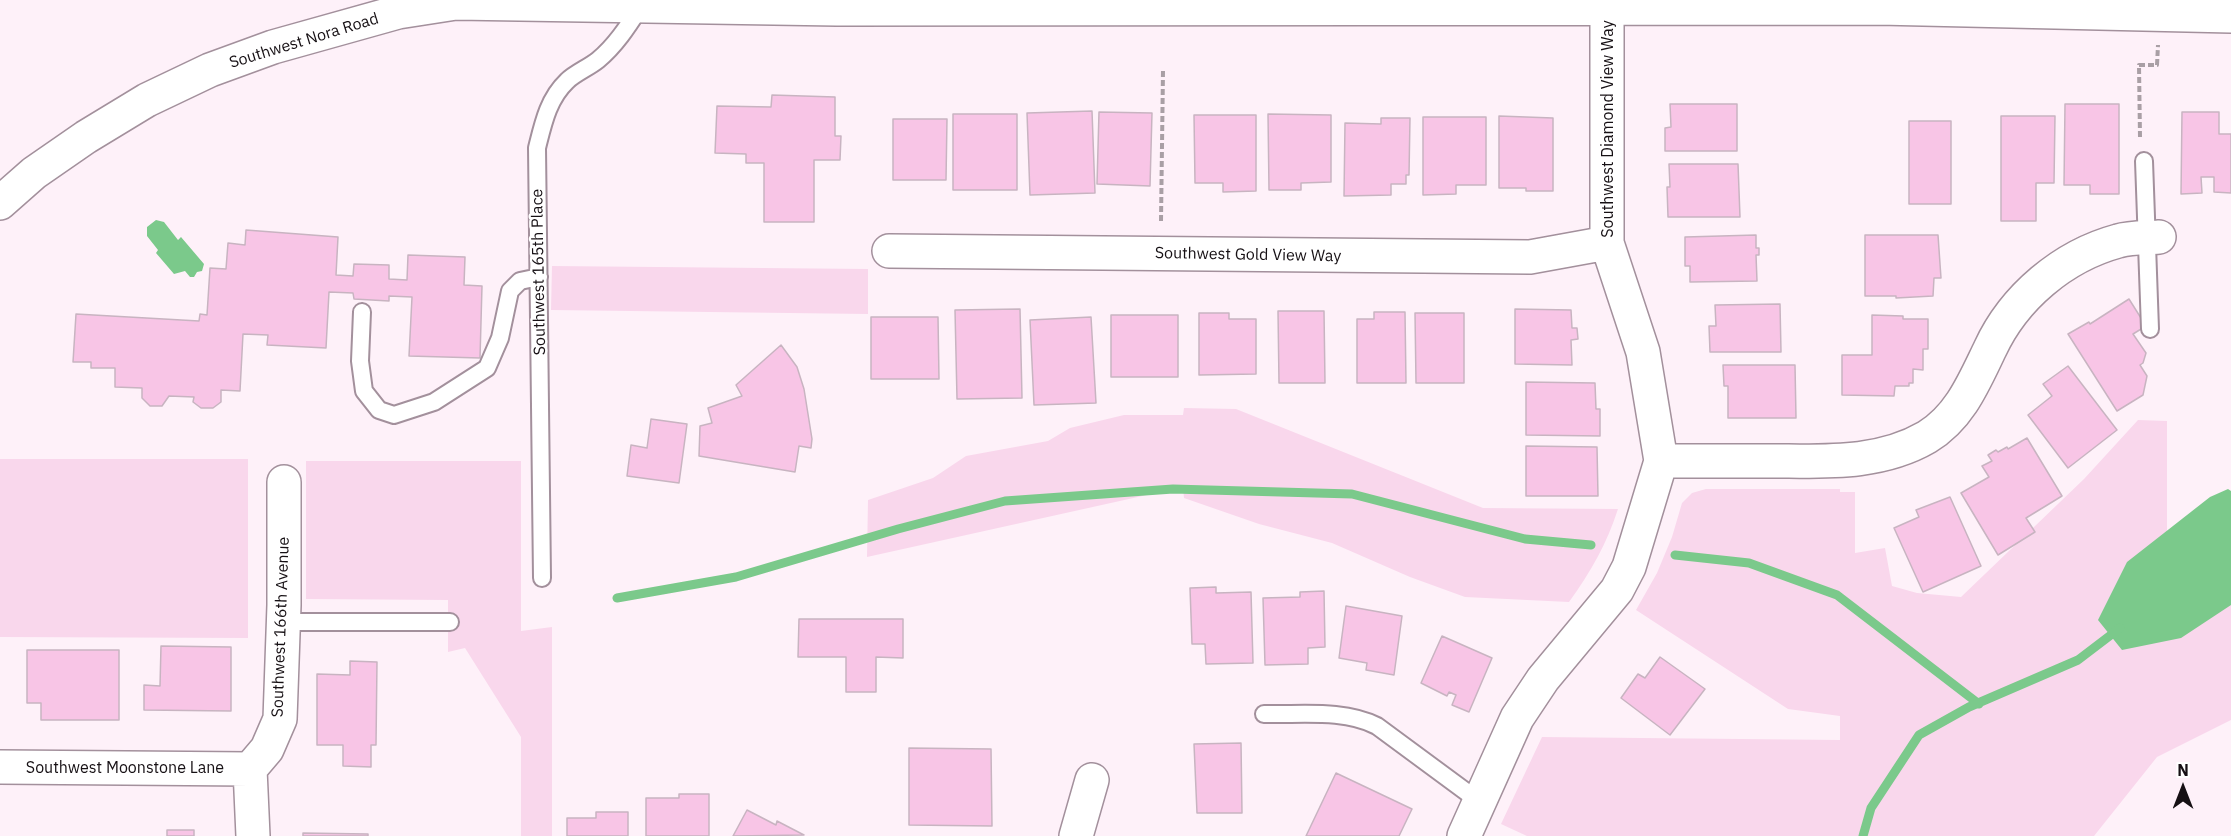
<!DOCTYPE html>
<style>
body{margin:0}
#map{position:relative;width:2231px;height:836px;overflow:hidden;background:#fef1f9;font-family:"IBM Plex Sans",sans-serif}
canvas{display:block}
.north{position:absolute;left:2153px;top:758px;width:60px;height:60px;-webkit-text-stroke:4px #fff;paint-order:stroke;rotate:0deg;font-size:16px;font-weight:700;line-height:24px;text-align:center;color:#161014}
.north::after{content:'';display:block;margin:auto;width:21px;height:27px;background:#161014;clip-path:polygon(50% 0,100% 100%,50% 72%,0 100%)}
</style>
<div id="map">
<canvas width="2231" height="836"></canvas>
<div class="north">N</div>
</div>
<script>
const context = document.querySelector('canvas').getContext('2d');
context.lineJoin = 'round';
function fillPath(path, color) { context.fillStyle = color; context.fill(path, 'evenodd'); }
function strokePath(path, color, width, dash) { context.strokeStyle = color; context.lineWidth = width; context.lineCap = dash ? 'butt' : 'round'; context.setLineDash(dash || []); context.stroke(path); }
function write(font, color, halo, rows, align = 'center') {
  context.font = font + ' "IBM Plex Sans",sans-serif'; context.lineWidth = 4.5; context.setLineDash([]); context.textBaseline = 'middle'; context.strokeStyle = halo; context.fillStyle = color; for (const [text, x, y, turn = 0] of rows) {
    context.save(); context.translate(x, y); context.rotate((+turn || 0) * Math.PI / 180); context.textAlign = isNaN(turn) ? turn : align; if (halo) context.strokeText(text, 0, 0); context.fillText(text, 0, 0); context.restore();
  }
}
fillPath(new Path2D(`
 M552,266L868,269V314L551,310Z
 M1184,408L1236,409L1483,508L1618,509C1607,543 1591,572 1569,602L1465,597L1410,577L1332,543L1259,524L1184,498L1183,487L867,557L868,500L933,478L966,456L1048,441L1070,428L1124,415H1183Z
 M2138,420L2167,421V545L2231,503V720L2157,757L2094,836H1527L1501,824L1542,737L1840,740V716L1788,709L1636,610L1657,573L1672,537L1682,503L1692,493L1706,489H1840V492H1855V553L1885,548L1892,586L1917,593L1961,597L2084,479Z
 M0,459H248V638L0,637Z
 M306,461H521V631L552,627V836H521V737L465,648L448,652V600L306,599Z`), '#f9d7ec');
fillPath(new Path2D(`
 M156,220L164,222L178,240L181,237L204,264L202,271L197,272L194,277H190L185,271L174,274L156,253L158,250L147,236V227Z
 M2228,489L2231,491V605L2181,638L2122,650L2098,620L2127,562L2210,497Z`), '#7bc98b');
strokePath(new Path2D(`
 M1675,555L1749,563L1837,595L1979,704
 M617,598L736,577L898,529L1005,501L1173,489L1352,494L1525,539L1591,545
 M1863,836L1871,808L1919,735L1969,707L2078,660L2120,628`), '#7bc98b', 9);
const building = new Path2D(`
 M772,95L835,97V136H841L840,160H814V222H764V163H746V154L715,153L717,106L771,107Z
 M1670,104H1737V151H1665V128L1671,127Z
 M2065,104H2119V194H2090V185H2064Z
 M1092,111L1095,193L1030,195L1027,113Z
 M1099,112L1152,113L1150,186L1097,184Z
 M2182,112H2219V134H2231V193L2214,192V177H2201L2202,193L2181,194Z
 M953,114H1017V190H953Z
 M1268,114L1331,115V182L1301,183V190H1269Z
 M1194,115H1256V191L1223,192V183H1195Z
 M1499,116L1553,118V191H1526V188H1499Z
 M2001,116H2055L2054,183H2036V221H2001Z
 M1423,117H1486V185H1456V194L1423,195Z
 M1381,118H1410L1409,175H1406V184H1391V195L1344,196L1345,123L1381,124Z
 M893,119H947L946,180H893Z
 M1909,121H1951V204H1909Z
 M1669,164H1738L1740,217H1668L1667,187H1670Z
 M246,230L338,237L336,275L353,276L354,264L389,265V279L407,280L408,255L465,257L464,285L482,286L480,358L409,356L412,297L389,296V301L354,299L353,293L329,292L326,348L267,345L268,335L243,334L240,391L221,390V402L213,408H201L193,402L194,397L169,396L162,406H150L142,398V388L115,387V368H91V362H73L76,314L199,321L200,314L207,315L210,268L226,269L228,243L245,245Z
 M1756,235V248H1759V255H1756L1757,281L1690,282V266H1685V237Z
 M1865,235H1938L1941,278H1934L1933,296L1896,298V296H1865Z
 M2129,299L2146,326L2133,334L2146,353L2143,363L2140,365L2147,376L2143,395L2117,411L2068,334L2089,322L2090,324Z
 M1780,304L1781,352H1710L1709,326H1716L1715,305Z
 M1020,309L1022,398L957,399L955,310Z
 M1515,309L1571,310L1572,328H1577L1578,339L1571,340L1572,365L1515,364Z
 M1278,311H1324L1325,383H1279Z
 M1374,312H1405L1406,383H1357V319H1374Z
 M1199,313H1229V319H1256V374L1199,375Z
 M1415,313H1464V383H1416Z
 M1111,315H1178V377H1111Z
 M1872,315L1903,316V319H1928V349H1923V370L1913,369V383H1909V386H1895L1894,396L1842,395V355H1872Z
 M871,317H938L939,379H871Z
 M1091,317L1096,403L1034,405L1030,320Z
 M781,345L797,367L804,389L812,439L811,448L799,446L795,472L699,456L700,426L712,423L708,408L742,396L736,385Z
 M1723,365H1795L1796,418H1728V386H1724Z
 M2068,366L2117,430L2068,468L2028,415L2052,396L2043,384Z
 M1526,382L1595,383L1596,409H1600V436L1526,435Z
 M651,419L687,424L679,483L627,476L631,445L647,448Z
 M2027,438L2062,496L2026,518L2035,532L1998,555L1961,493L1989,477L1982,466L1992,461L1988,455L1996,450L1998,452L2007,447L2008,449Z
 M1526,446L1597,447L1598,496H1526Z
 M1950,497L1981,566L1923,592L1894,528L1919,517L1916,510Z
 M1216,587V593L1251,592L1253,663L1206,664L1205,644H1192L1190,588Z
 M1324,591L1325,647L1308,648V664L1265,665L1263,598L1300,597V592Z
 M1346,606L1402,616L1394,675L1366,670L1367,663L1339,658Z
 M799,619H903V658L876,657V692H846V657H798Z
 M1442,636L1492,658L1469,712L1452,705L1456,695L1449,692L1447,696L1421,683Z
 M161,646L231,647V711L144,710V685L160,686Z
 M27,650H119V720H41V703H27Z
 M1660,657L1705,689L1670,735L1621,698L1638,674L1645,678Z
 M350,661L377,662L376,745H371V767L343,766V745H317V674L350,675Z
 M1241,743L1242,813H1197L1194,744Z
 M909,748L991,749L992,826L909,825Z
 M1336,773L1412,809L1399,836H1306Z
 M679,794H709V836H646V798H679Z
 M747,810L776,825L777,821L804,835L733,836Z
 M596,812H628V836H567V818H596Z
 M167,830H194V836H167Z
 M303,833L368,834V836H303Z`);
fillPath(building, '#f8c5e6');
strokePath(building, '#c8b4c1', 1.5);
const service = new Path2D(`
 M2144,161L2150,329
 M362,312L360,361L364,391L379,410L394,415L434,402L487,368L500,338L510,291L520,281L539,277
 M542,578L537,148C543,124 548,99 567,81C575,73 588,68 598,60C616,45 628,26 641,6
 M283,622H450
 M1264,714C1301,715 1344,709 1377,726L1480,802`);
const minor = new Path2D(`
 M0,203L34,173L86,137L147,100L210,70L273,47L398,12L456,3L837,9L1879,8L2231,16
 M889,251L1530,257L1607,243
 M1661,461C1698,461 1734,461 1771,461C1824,461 1879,465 1927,437C1960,417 1974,382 1990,349C2014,297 2063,256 2118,241C2131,237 2146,238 2159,237
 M0,767L250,769
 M253,836L250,769L267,749L280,719L284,605V482
 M1076,836L1092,780
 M1464,836L1517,718L1543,679L1617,590L1629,567L1661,461L1643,352L1607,243V0`);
strokePath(service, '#a3909c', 20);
strokePath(minor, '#a3909c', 36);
strokePath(new Path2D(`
 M2140,137L2139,65H2157L2158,45
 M1161,221L1163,71`), '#a99fa5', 4, [6, 3]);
strokePath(service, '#fff', 16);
strokePath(minor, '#fff', 33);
write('16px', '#161014', '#fff', [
 ["Southwest Nora Road",304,41,-17],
 ["Southwest Diamond View Way",1608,129,-90],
 ["Southwest Gold View Way",1248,255,1],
 ["Southwest 165th Place",539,272,-91],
 ["Southwest 166th Avenue",281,627,-88],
 ["Southwest Moonstone Lane",125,768]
]);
</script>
